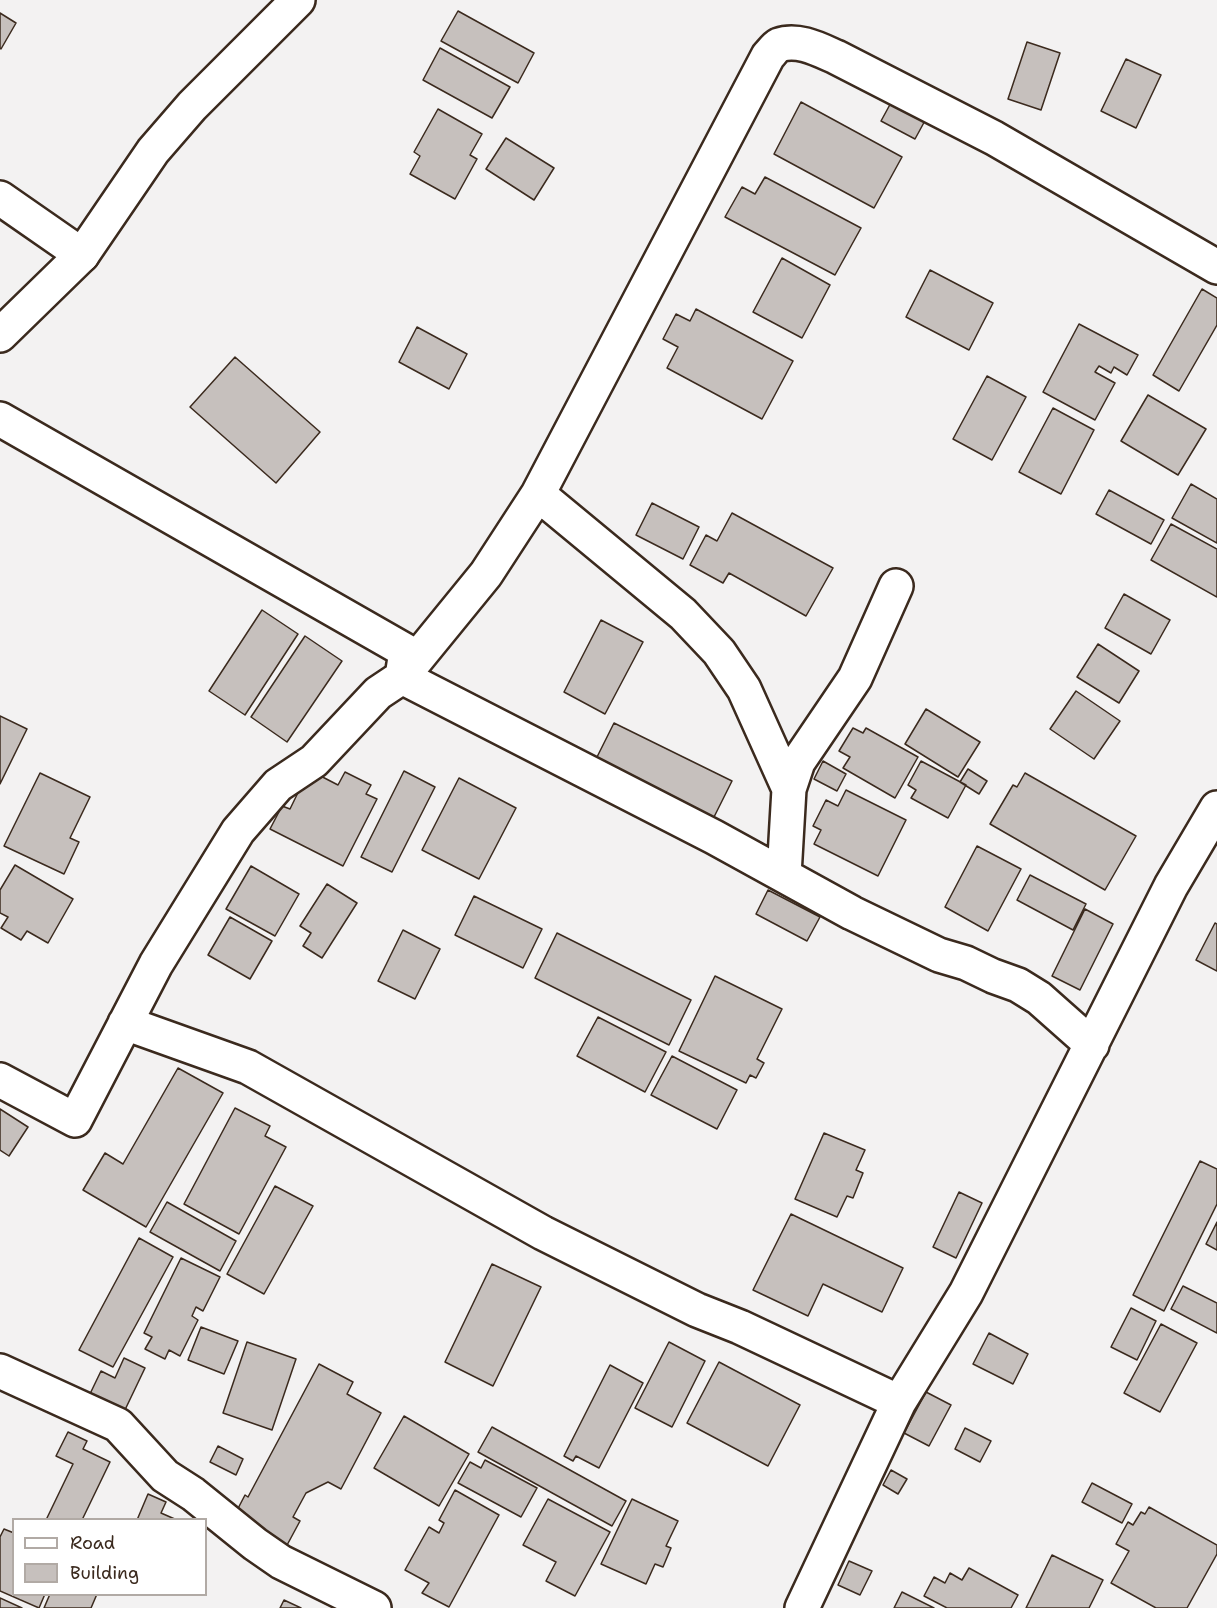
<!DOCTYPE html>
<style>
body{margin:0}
#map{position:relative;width:1217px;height:1608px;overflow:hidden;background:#f3f2f2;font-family:"Shantell Sans",sans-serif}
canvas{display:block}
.legend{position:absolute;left:12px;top:1518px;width:195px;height:78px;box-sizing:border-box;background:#fff;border:2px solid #b1aaa5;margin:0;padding:8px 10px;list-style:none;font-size:18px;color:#3b2a1e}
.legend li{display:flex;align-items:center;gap:12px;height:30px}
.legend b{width:30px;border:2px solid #b1aaa5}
</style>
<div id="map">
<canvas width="1217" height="1608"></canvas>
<ul class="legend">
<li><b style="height:8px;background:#fff"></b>Road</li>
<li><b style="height:16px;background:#c6c0bd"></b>Building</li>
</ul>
</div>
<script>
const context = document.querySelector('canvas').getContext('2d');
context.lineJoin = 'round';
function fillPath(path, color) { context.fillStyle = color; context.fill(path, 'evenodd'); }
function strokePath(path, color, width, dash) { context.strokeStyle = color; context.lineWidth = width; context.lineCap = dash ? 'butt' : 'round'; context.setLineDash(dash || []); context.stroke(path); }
const building = new Path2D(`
 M458,11L534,53L518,83L441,41Z
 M0,13L16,23L1,49L0,48Z
 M1027,42L1060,53L1041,110L1008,99Z
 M440,48L510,87L492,118L423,80Z
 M1126,59L1161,75L1136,128L1101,111Z
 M893,99L927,117L915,139L881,121Z
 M801,102L902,157L874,208L774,154Z
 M438,109L482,134L470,155L477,159L455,199L410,174L420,156L414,152Z
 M506,138L554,168L534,200L486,169Z
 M765,177L861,228L835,275L725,217L742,187L755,194Z
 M782,258L830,285L802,338L753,312Z
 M930,270L993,303L969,350L906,317Z
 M1202,289L1217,298V325L1179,391L1153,375Z
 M696,309L793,361L762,419L667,368L678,347L663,339L676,314L690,321Z
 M1079,324L1138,355L1127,375L1114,367L1111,373L1099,366L1095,372L1115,383L1095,420L1043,392Z
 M417,327L467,354L449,389L399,362Z
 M235,357L320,432L276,483L190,407Z
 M987,376L1026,397L992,460L953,439Z
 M1148,395L1206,429L1178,475L1121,441Z
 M1053,408L1094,430L1061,494L1019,472Z
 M1191,484L1217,499V543L1172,518Z
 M1109,490L1164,520L1151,544L1096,514Z
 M652,503L699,527L683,559L636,535Z
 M732,513L833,568L806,616L729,573L723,583L690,565L706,535L717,541Z
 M1171,524L1217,549V597L1151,560Z
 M1124,594L1170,620L1151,654L1105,628Z
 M262,610L298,634L245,715L209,691Z
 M601,620L643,642L605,714L564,692Z
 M305,636L342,661L287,742L251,717Z
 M1098,644L1139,671L1119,703L1077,677Z
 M1076,691L1120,721L1094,759L1050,729Z
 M926,709L980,742L958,777L905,744Z
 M0,716L27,729L0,784Z
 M614,723L732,781L713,819L595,761Z
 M853,728L863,733L866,728L918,757L895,798L843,768L850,757L839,751Z
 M823,761L846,774L837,791L814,779Z
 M921,761L966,785L948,818L911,798L916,790L908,785Z
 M968,769L987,781L979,794L960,782Z
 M309,770L338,785L345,772L371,785L366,794L377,799L343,866L270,829L282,806L290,809Z
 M404,771L435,787L392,872L361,857Z
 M40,773L90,797L70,838L79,842L64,874L4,846Z
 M1025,773L1136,836L1105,890L990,824L1013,785L1017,787Z
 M459,778L516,808L479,879L422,850Z
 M846,790L906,820L878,876L814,844L821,830L813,826L826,800L838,806Z
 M977,846L1021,869L988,931L945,907Z
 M15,865L73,899L48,943L27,931L21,940L1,928L8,917L0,913V890Z
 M251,866L299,894L275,936L226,909Z
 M1030,875L1086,904L1073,930L1017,900Z
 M327,884L357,903L322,958L303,946L311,933L300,926Z
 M768,890L820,917L807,941L756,914Z
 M474,896L542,929L523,968L455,935Z
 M1085,909L1113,924L1080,990L1052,976Z
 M230,917L272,941L250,979L208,955Z
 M1215,923L1217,924V971L1196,960Z
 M403,930L440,949L415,999L378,981Z
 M557,933L691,1000L669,1045L535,978Z
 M715,976L782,1009L757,1059L764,1063L756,1078L750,1075L746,1083L679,1051Z
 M598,1017L666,1052L645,1092L577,1056Z
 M672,1056L737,1090L717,1129L651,1095Z
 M178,1068L223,1093L146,1227L83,1190L105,1153L123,1164Z
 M235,1108L270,1126L265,1136L286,1147L239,1234L184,1204Z
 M0,1109L28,1127L9,1156L0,1150Z
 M824,1133L865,1150L856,1170L863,1173L853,1198L847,1196L837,1217L795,1199Z
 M1200,1161L1217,1169V1204L1164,1311L1133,1295Z
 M275,1186L313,1206L264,1294L227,1274Z
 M959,1192L982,1203L956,1258L933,1247Z
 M167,1202L236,1241L220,1271L150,1232Z
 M791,1214L903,1268L882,1312L823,1284L808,1316L753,1290Z
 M1217,1222V1250L1206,1244Z
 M139,1238L173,1257L113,1367L79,1350Z
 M181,1258L220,1277L203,1311L196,1307L192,1316L198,1320L180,1356L169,1350L165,1359L145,1349L152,1337L144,1333Z
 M492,1264L541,1287L493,1386L445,1362Z
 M1183,1286L1217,1303V1333L1171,1309Z
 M1131,1308L1156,1321L1137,1360L1111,1347Z
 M1161,1324L1197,1343L1160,1412L1124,1393Z
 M201,1327L238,1341L224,1374L188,1360Z
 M989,1333L1028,1354L1013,1384L973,1364Z
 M247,1342L296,1359L272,1430L223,1413Z
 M669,1342L705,1361L672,1427L635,1408Z
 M124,1358L145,1368L123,1414L88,1398L101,1371L115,1378Z
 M719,1362L800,1405L768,1466L687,1423Z
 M319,1364L353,1382L347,1394L381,1413L341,1489L328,1482L306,1493L293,1517L300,1521L286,1547L233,1518L245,1495L248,1497Z
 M610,1365L643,1383L599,1468L576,1456L573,1461L564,1456Z
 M926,1392L951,1405L929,1446L904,1433Z
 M404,1416L469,1454L439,1506L374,1468Z
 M492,1427L626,1501L612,1526L478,1452Z
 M965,1428L991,1441L980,1462L955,1449Z
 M68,1432L87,1441L83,1449L110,1462L82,1520H46L73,1464L56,1456Z
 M218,1446L243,1459L236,1475L210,1462Z
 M485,1460L537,1488L521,1517L458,1483L470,1462L481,1468Z
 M891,1470L907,1479L898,1494L883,1485Z
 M1092,1483L1132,1504L1122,1523L1082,1502Z
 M455,1490L499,1515L449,1607L422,1593L429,1583L405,1570L429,1527L439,1533L444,1523L439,1520Z
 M148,1494L166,1502L161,1513L177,1520H137Z
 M548,1499L610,1532L575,1596L546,1581L556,1562L523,1545Z
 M632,1499L678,1521L666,1546L671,1548L663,1567L655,1564L646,1584L601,1564Z
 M1149,1507L1217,1545V1554L1187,1608H1156L1111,1583L1129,1551L1116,1544L1128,1522L1133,1525L1141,1512L1145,1514Z
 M4,1529L14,1533V1594H45L39,1608L0,1591V1537Z
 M1052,1555L1103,1580L1089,1608H1026Z
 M849,1561L872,1571L860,1595L838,1585Z
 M969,1568L1018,1595L1011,1608H947L924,1596L934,1577L945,1583L950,1573L962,1580Z
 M902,1592L934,1608H894Z
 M50,1594H97L91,1608H44Z
 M0,1598L22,1608H0Z
 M284,1600L301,1608H280Z`);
fillPath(building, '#c6c0bd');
strokePath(building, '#3b2a1e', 1.5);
const street = new Path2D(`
 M0,198L82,255
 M0,419L406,651L402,677L714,837L852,913L939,955L966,963L993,976L1018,985L1039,998L1092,1045
 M538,494L683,614L719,652L744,689L789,789
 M784,875L789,789L798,762L855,678L896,586
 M125,1023L248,1067L543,1233L697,1310L740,1327L899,1402
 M0,1080L75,1120L156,964L238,831L278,785L314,761L378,693L402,677L486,574L538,494L768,56C771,53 775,47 779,45C798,38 820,50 836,57L994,138L1217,267
 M0,1371L118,1425L165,1476L193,1494L255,1544L281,1562L374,1608
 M802,1608L899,1402L966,1293L1171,886L1217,808`);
const secondary = new Path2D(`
 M0,335L82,255L153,151L192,106L298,0`);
strokePath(street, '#3b2a1e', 38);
strokePath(secondary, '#3b2a1e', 38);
strokePath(street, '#fff', 33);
strokePath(secondary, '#fff', 33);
</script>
